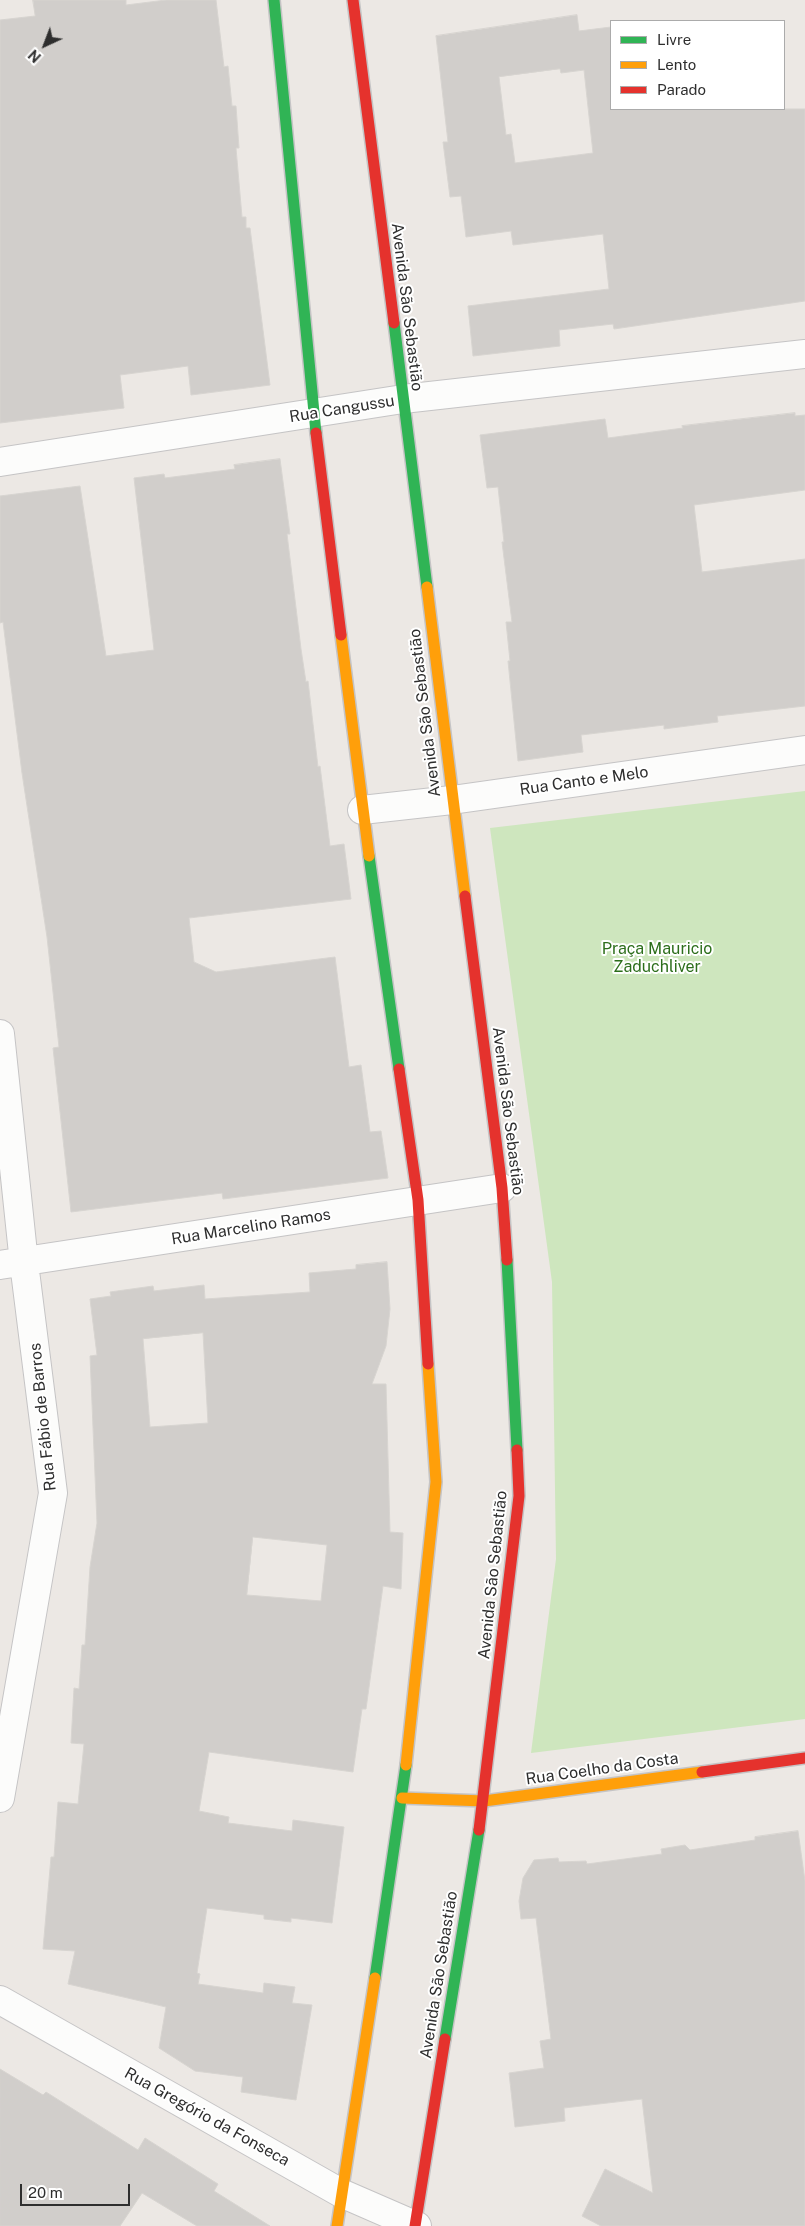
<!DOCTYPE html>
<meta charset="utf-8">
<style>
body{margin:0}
#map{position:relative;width:805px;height:2226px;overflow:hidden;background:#ece8e4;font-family:"Public Sans",sans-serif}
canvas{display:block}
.legend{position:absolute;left:610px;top:20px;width:175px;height:90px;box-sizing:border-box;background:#fff;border:1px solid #ababab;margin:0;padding:6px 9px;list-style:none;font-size:15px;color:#2e2e2e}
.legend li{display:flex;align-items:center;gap:10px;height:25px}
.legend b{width:25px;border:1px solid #ababab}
.north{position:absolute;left:20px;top:20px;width:50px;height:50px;-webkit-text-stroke:4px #fff;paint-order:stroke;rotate:223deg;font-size:14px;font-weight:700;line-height:20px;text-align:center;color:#2e2e2e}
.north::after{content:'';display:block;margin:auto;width:18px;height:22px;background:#2e2e2e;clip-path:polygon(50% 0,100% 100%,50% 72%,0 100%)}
.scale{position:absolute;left:20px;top:2184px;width:110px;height:22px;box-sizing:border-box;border:2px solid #2e2e2e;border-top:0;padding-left:6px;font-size:15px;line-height:18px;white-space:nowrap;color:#2e2e2e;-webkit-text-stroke:4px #fff;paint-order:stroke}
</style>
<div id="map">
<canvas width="805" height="2226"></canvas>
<ul class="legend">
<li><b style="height:6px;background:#30b455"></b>Livre</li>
<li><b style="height:6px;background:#ff9f0a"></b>Lento</li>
<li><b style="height:6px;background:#e5322d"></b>Parado</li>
</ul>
<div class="north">N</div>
<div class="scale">20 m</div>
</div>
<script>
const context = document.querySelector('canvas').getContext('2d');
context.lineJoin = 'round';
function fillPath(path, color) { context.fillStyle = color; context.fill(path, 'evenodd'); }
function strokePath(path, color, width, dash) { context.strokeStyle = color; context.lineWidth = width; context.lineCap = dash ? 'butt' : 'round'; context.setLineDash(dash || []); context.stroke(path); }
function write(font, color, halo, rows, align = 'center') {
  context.font = font + ' "Public Sans",sans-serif'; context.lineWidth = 4; context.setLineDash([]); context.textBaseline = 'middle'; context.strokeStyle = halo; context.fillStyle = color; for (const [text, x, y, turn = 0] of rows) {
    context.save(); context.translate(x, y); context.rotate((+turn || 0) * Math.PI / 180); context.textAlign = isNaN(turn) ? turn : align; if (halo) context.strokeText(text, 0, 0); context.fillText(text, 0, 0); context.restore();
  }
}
fillPath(new Path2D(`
 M805,791V1719L531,1753L556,1559L552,1282L490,828Z`), '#cee6be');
const building = new Path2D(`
 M33,0H126V5L166,0H216L224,67L228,66L232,106H236L239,148H236L242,217H246V228H250L270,385L191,395L188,366L120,375L124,408L0,423V20L35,16Z
 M577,15L579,31L611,27V109H805V301L614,329L613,324L559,330L560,346L473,356L468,306L609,289L603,234L513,245L511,231L466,237L461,196L450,197L443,142H448L436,36ZM560,69L561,73L584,70L593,153L515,163L511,134L506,135L499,77Z
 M795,413V416L805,415V490L694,505L702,572L805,559V706L717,716L718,722L664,729V725L581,735L583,752L518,761L508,661H510L506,622H512L502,542H504L498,487L487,488L480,435L605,419L608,438L683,428L682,426Z
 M280,459L290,534H287L301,649L306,682L308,681L318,767L320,766L330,846L344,844L351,899L189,918L194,962L216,972L335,957L349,1067L361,1065L370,1132L381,1131L388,1178L223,1199L222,1193L71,1212L53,1048L59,1047L47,937L22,773L3,622L0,623V496L80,486L106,656L154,650L134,478L164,474L165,478L235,469L234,465Z
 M387,1262L390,1309L386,1346L372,1384H386L390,1532L403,1533L401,1589L383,1586L366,1709H362L353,1772L209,1752L199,1811L229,1817L228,1823L292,1831L293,1820L344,1827L332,1923L291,1918V1922L264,1919V1915L207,1908L197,1973L200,1974L198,1984L263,1993L264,1983L295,1987L292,2003L312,2005L296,2100L241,2092L243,2077L195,2071L159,2048L166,2007L68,1984L75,1951L43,1949L51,1857H54L58,1802L78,1804L84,1744L71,1743L74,1688L79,1689L82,1645H85L90,1567L97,1523L90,1356L97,1355L90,1299L111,1296L110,1292L153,1286L154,1291L204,1285L205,1299L310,1292L309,1273L356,1269V1265ZM203,1333L208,1423L150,1427L143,1339ZM253,1537L327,1545L321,1601L247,1595Z
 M798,1831L805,1881V2226H601L582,2216L605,2169L653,2193L642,2099L564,2108L565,2121L515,2127L509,2073L544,2068L540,2041L551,2039L536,1918L521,1919L519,1901L523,1878L534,1860L558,1858L559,1862L586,1861L587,1864L662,1854L661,1849L685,1845L690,1850L755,1840V1837Z
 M0,2069L43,2095L46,2092L138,2150L145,2138L218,2184L214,2191L270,2226H197L142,2193L120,2226H0Z`);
fillPath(building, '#d1cecb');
strokePath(building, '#d7d4d0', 1);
const street = new Path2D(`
 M0,462L403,399L805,354
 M362,810L452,800L805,750
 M0,1034L24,1263L53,1493L0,1798
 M0,1265L502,1188
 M0,2000L341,2193L417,2226`);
const fast = new Path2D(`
 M274,0L316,433
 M394,323L427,587
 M369,856L399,1069
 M507,1260L517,1450
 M375,1978L406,1765
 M445,2039L479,1830`);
const slow = new Path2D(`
 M427,587L465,896
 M341,635L369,856
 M406,1765L436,1482L428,1364
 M402,1798L484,1801L702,1772
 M337,2226L375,1978`);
const jam = new Path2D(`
 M353,0L394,323
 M316,433L341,635
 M465,896L502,1188L507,1260
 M399,1069L418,1200L428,1364
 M702,1772L805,1758
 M479,1830L519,1496L517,1450
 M415,2226L445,2039`);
strokePath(street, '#c5c4c5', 30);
strokePath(fast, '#c5c4c5', 14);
strokePath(slow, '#c5c4c5', 14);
strokePath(jam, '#c5c4c5', 14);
strokePath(street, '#fcfcfb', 28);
strokePath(fast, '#30b455', 11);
strokePath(slow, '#ff9f0a', 11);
strokePath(jam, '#e5322d', 11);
write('16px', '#2e2e2e', '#fff', [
 ["Avenida São Sebastião",407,307,83],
 ["Rua Cangussu",342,409,-9],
 ["Avenida São Sebastião",425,713,-97],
 ["Rua Canto e Melo",584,781,-8],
 ["Avenida São Sebastião",508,1111,83],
 ["Rua Marcelino Ramos",251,1227,-9],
 ["Rua Fábio de Barros",43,1417,-96],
 ["Avenida São Sebastião",493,1575,-84],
 ["Rua Coelho da Costa",602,1769,-8],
 ["Avenida São Sebastião",439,1975,-81],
 ["Rua Gregório da Fonseca",207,2117,29]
]);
write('16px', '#2c6e1b', '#fff', [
 ["Praça Mauricio",657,949],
 ["Zaduchliver",657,967]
]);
</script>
